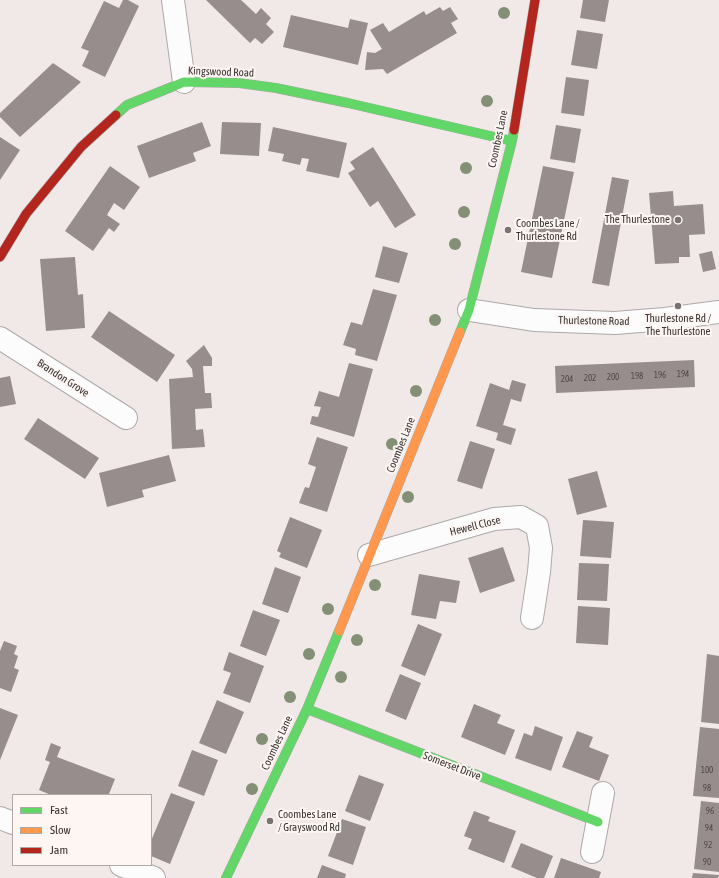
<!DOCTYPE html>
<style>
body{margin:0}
#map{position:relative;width:719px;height:878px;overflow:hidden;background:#f0e9e8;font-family:"Asap Condensed",sans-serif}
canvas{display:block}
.legend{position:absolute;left:12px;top:794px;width:140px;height:72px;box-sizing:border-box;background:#fef6f2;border:1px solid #afa8a6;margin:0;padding:5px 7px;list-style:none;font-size:12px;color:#383433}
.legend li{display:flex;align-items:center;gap:8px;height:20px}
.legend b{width:20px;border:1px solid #afa8a6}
</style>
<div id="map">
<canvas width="719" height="878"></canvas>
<ul class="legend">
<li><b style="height:5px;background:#63d668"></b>Fast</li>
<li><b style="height:5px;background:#ff974d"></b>Slow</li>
<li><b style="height:5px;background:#b3261e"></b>Jam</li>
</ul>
</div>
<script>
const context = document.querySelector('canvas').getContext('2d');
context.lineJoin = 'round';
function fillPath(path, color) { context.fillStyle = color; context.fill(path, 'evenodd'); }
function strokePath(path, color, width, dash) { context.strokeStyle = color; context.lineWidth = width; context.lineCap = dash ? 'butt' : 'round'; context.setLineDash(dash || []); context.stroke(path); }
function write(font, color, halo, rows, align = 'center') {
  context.font = font + ' "Asap Condensed",sans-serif'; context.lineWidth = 4; context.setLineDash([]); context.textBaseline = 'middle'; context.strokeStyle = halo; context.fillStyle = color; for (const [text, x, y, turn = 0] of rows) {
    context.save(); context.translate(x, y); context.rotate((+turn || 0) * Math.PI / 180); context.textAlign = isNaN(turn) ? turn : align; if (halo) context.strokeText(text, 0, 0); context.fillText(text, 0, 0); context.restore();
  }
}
fillPath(new Path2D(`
 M123,0H128L139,6L105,77L82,66L89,51L81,48L104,1L119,8Z
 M206,0H241L256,14L261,8L271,18L266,24L274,32L262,44L255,38L250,43Z
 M583,0H609L605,22L580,18Z
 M440,7L443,11L450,7L458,19L451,23L457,33L387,74L383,69L365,70L367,52L375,53L382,49L370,30L383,23L389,32L424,11L426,15Z
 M291,15L348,28L350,19L368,23L358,65L283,47Z
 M577,30L603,34L597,69L571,65Z
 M53,63L81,82L20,137L0,117V113Z
 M566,77L589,80L584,116L561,113Z
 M202,122L211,146L193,153L196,161L149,178L137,146Z
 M222,122L261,123L259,156L220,154Z
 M556,125L581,129L575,163L550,159Z
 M273,127L347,143L339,178L306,171L309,159L302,158L300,165L282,161L284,154L268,151Z
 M0,137L20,150L0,180Z
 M373,147L416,215L395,228L378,201L370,207L348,173L355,169L350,162Z
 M110,166L140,187L124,210L114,203L107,215L120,224L114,232L109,228L93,251L65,231Z
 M543,166L574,172L552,278L521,272Z
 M612,177L629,180L609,286L592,283Z
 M673,191L674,206L703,204L705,234L689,235L690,257H679V263L655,264L649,193Z
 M383,246L408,253L399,283L375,277Z
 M712,251L716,269L703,272L699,254Z
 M75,257L78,295L83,294L85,328L46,331L40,259Z
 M373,289L397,295L377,361L355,355L356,349L343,345L351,322L362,325Z
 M109,311L175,355L157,382L91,337Z
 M204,345L212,358V366H203L205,393H211L212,408L195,409L196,430L203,429L205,447L172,449L169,379L193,377L192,369L186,361Z
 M694,360L695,387L556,393L555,366Z
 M349,363L373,369L354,437L310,424L312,416L318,417L321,407L314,406L319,391L339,397Z
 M10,376L16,404L0,407V378Z
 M512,380L526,384L521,402L511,399L503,425L516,429L511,445L496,440L498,433L476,426L490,383L509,390Z
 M38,418L99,458L85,479L24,439Z
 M317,437L348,447L327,512L299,503L305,487L309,488L316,467L308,464Z
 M470,441L495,449L482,489L457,481Z
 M169,455L176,481L142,490L144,497L107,507L99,473Z
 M597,471L607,507L577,515L568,479Z
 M290,517L322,530L307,568L279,557L281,553L277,551Z
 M583,520L614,522L611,558L580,556Z
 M503,547L515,581L480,593L468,558Z
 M579,563L609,564L607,601L577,600Z
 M275,567L301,577L288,613L262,604Z
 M419,574L460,581L456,603L440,601L436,619L411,615Z
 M578,606L610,608L608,645L576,643Z
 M253,610L280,620L266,656L240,646Z
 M418,624L442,634L425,676L401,666Z
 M4,641L17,646L14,654L18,656L14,668L19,670L11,692L0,688V651Z
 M229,652L264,666L250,703L223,693L231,673L223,670Z
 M707,654L719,656V724L701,722Z
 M400,674L421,683L406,720L385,711Z
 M217,700L244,712L226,754L199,743Z
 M474,704L501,715L497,723L515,730L505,755L461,737Z
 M0,708L18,715L0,760Z
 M535,726L563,737L551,771L515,758L524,733L532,736Z
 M700,727L719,729V798L693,796Z
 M577,731L593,737L589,747L609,755L599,781L562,767Z
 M51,743L61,747L57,757L115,779L109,794L112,795H51L39,790L50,762L45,760Z
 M192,750L218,760L204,796L178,786Z
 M359,775L384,784L370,821L345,811Z
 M171,793L195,802L170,864L151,856V841Z
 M701,801L719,803V872L694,869Z
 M474,811L490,817L488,821L516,831L504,863L468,849L472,839L464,836Z
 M342,819L366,827L353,865L328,856Z
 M521,843L553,856L544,878H537L511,867Z
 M561,858L601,872L599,878H554Z
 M322,865L346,874L345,878H317Z
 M693,873L719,875L718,878H692Z`), '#978d8c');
const street = new Path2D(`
 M173,0L184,82
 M469,310L534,320L615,323L665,319L719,312
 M0,338L126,418
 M369,555L494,519L521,517L537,526L541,548L539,572L532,618
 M0,818L13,823
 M592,852L603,793
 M121,865L154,878`);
const fast = new Path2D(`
 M116,115L127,105L184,82L239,83L276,88L348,103L512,141
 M460,332L469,310L512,141L514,130
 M307,709L598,822
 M226,878L307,709L339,631`);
const slow = new Path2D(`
 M339,631L460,332`);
const jam = new Path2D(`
 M514,130L535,0
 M0,257L26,214L81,147L116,115`);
strokePath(street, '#ada8a7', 24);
strokePath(fast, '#ada8a7', 10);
strokePath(slow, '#ada8a7', 10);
strokePath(jam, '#ada8a7', 10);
strokePath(street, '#fdfcfc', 22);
strokePath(fast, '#63d668', 9);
strokePath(slow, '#ff974d', 9);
strokePath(jam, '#b3261e', 9);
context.fillStyle = '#849076';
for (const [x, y] of [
 [504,13],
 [487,101],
 [466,168],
 [464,212],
 [455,244],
 [435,320],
 [416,391],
 [392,444],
 [408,497],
 [375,585],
 [328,609],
 [357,640],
 [309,654],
 [341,677],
 [290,697],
 [262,739],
 [252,789]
]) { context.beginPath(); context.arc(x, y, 6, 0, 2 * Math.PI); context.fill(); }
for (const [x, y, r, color] of [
 [678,220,4,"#787372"],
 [508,230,4,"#787372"],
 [678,306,4,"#787372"],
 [270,821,4,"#787372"]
]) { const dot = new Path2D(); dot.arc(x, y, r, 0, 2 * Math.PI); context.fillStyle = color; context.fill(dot); strokePath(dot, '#fef6f2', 1.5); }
write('9px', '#504a49', null, [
 ["194",683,374],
 ["196",660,375],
 ["198",637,376],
 ["200",613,377],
 ["202",590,378],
 ["204",567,379],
 ["100",707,770],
 ["98",707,788],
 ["96",710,811],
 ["94",709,828],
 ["92",708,845],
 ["90",707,862]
]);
write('11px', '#383433', '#fef6f2', [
 ["Kingswood Road",221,72,2],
 ["Coombes Lane",498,139,-78],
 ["Thurlestone Road",594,321,1],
 ["Brandon Grove",63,378,33],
 ["Coombes Lane",401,445,-68],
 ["Hewell Close",475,526,-14],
 ["Coombes Lane",277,743,-65],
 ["Somerset Drive",452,766,21]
]);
write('11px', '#383433', '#fef6f2', [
 ["The Thurlestone",670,220,"right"],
 ["Coombes Lane /",516,224],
 ["Thurlestone Rd",516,237],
 ["Thurlestone Rd /",678,319,"center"],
 ["The Thurlestone",678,332,"center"],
 ["Coombes Lane",278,815],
 ["/ Grayswood Rd",278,828]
], 'left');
</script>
